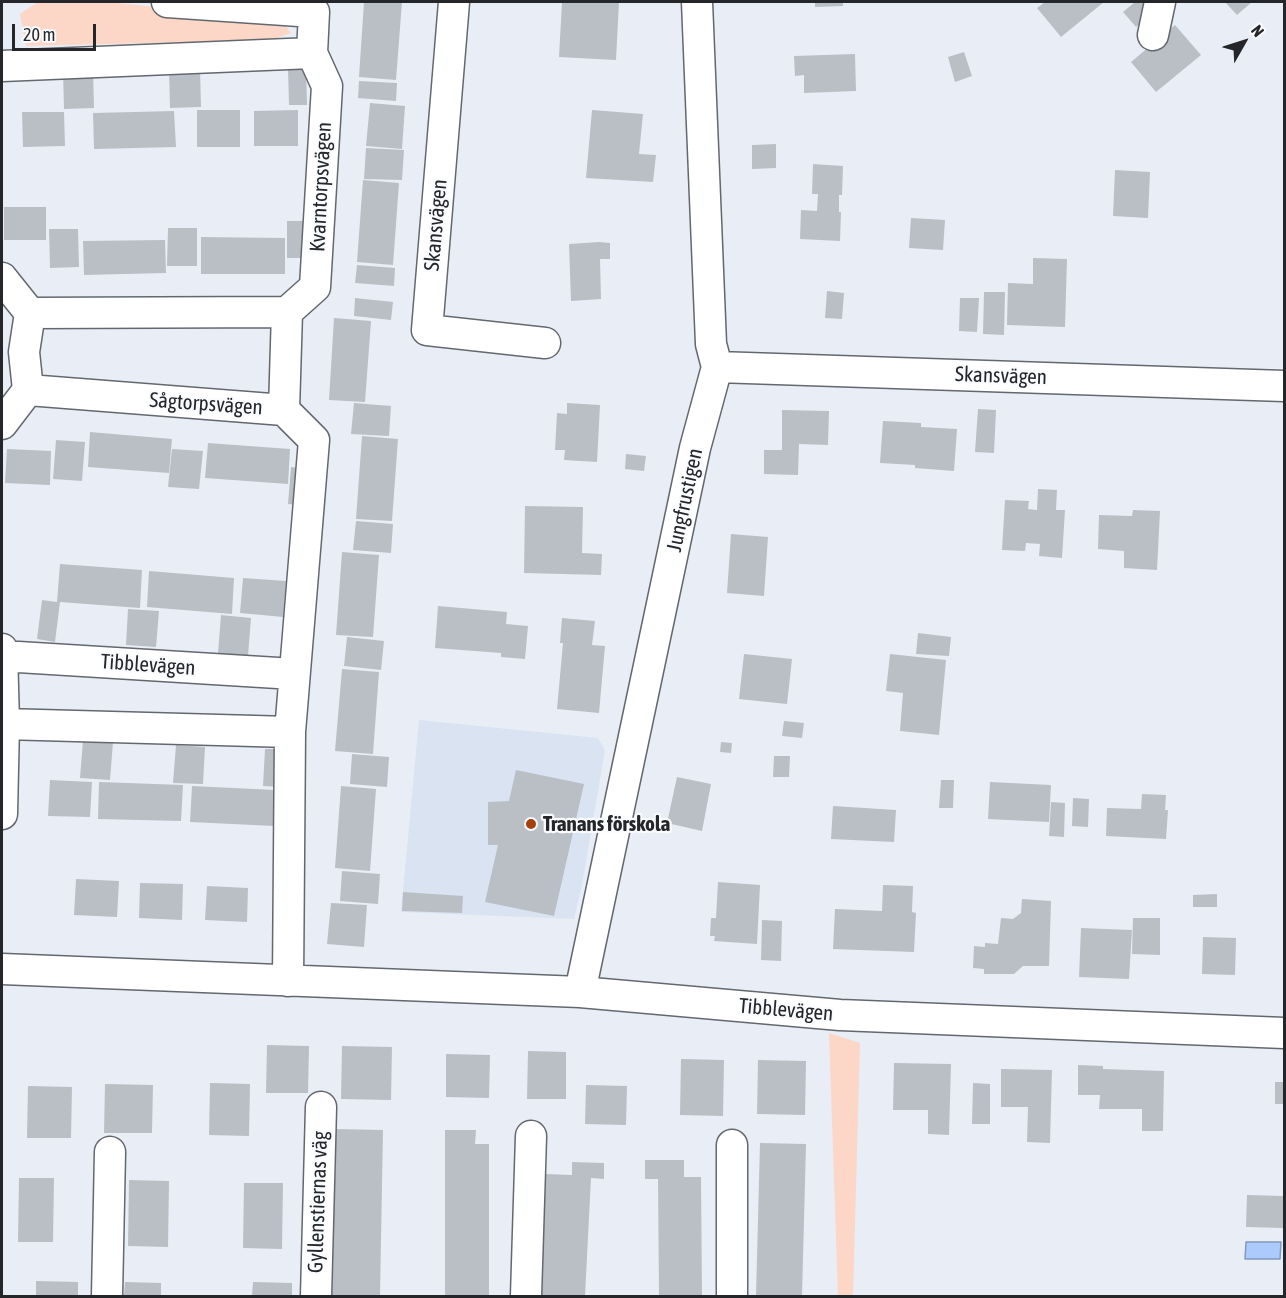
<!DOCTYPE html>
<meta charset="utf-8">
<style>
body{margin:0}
#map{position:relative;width:1286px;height:1298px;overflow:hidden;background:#e9eef6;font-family:"Asap Condensed",sans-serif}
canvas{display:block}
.frame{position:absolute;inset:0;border:3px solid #242629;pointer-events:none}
.north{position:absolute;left:1214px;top:12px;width:60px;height:60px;-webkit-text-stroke:4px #f9fbfe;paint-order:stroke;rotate:51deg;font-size:16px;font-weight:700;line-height:24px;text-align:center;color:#242629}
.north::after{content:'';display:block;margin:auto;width:21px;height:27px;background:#242629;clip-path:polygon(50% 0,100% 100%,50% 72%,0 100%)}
.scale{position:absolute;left:12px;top:24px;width:84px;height:27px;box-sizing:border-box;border:3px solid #242629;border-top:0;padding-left:8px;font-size:18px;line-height:21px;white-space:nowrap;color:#242629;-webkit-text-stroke:4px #f9fbfe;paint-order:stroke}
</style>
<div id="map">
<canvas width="1286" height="1298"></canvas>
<div class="frame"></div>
<div class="north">N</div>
<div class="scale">20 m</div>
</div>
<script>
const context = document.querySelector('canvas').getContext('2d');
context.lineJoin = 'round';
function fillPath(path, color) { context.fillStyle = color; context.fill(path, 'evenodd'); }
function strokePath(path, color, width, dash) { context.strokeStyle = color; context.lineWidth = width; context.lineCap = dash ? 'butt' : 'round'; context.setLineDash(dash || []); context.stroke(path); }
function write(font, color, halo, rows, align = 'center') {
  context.font = font + ' "Asap Condensed",sans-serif'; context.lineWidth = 4.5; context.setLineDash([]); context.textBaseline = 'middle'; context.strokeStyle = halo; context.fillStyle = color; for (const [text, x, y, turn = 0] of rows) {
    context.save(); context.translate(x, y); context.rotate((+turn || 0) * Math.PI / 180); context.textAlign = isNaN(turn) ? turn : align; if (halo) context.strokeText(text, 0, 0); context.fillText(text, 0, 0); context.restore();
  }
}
fillPath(new Path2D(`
 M419,720L598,738L605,750L582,885L574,919L401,912Z`), '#dae3f2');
fillPath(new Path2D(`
 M38,2H107L281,20L291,33L271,40L26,46L20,14Z
 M829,1033L860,1043L853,1296H838Z`), '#fcd6c6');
const water = new Path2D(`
 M1246,1242H1281L1280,1259H1245Z`);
fillPath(water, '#accafc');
strokePath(water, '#8399bd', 1.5);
fillPath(new Path2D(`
 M364,2H402L396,80L359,77Z
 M562,2H619L616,60L559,57Z
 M815,2H843V6L815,7Z
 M1045,2H1104L1061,37L1037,8Z
 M1135,2H1150L1157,9L1136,27L1123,12Z
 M1225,2H1252L1237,15Z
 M1175,25L1201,55L1156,92L1131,62Z
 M964,52L972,76L955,82L948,57Z
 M855,54L856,91L804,93V75L795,76L794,56Z
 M306,67L307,105H289L288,68Z
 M200,68L201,107L170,108L169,69Z
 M93,70L94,108L64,109L63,71Z
 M359,81L397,83L396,101L358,98Z
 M370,103L405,106L402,149L366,146Z
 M197,110H240V147H197Z
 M298,110V146H254V111Z
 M592,110L643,114L639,154L656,155L653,182L586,178Z
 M174,111L176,147L94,149L93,113Z
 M22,112H64L65,146L23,147Z
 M776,144V168L752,169V145Z
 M366,148L404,150L402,180L364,179Z
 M813,164L843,166L842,195H839V212H841L840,241L800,239L801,210L817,211L818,194H812Z
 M1115,170L1150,172L1148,218L1113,216Z
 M363,180L399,183L393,265L357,262Z
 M4,207H46V240H4Z
 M911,218L945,220L943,250L909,248Z
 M287,221H303L304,258H287Z
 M168,228H197V266H167Z
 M49,229H78L79,267L50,268Z
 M201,237L285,238V274H201Z
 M165,240L166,273L84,275L83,241Z
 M599,242L610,243V259H600L601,299L571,301L569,244Z
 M1033,258L1067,259L1065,327L1007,325L1008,283L1033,284Z
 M357,265L395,268L394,286L355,283Z
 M827,291L844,293L842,319L825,318Z
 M984,292H1005L1004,335L983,334Z
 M355,298L393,302L391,320L354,316Z
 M960,298H979L977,332L959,331Z
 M334,318L371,321L365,402L329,400Z
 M354,403L391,406L389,436L351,434Z
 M567,403L600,405L597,462L564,460L565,450H555L557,413L567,414Z
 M978,409L996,410L994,453L975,452Z
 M782,410L829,411L828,445L799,444L798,475L764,474V450H782Z
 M883,421L921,423V427L957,429L954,471L915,468V465L880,463Z
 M90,432L172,439L169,473L88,467Z
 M362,436L398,439L392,521L356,519Z
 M56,440L85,442L82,481L53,479Z
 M208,443L290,449L288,484L205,478Z
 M7,449L51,451L50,485L5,483Z
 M172,449L203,451L199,489L168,487Z
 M626,454L646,456L644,471L625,469Z
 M291,467L307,469L304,506L288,504Z
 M1038,489L1057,490L1056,510H1065L1062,558L1039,556L1040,544L1026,543L1025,551L1002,550L1005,500L1029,501L1028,509L1037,510Z
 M525,506L583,507L582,553L602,554L601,575L524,573Z
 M1133,510L1160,511L1157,570L1124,568V551L1098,549L1099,515L1132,516Z
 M356,521L393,524L391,553L353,550Z
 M731,534L768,537L764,596L727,593Z
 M342,552L379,555L373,637L336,635Z
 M60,564L142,570L140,608L60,602L55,642L37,639L42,600L57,602Z
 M149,571L234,578L232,614L147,607Z
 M243,578L286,581L283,617L240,613Z
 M438,606L507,612L506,624L528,626L525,659L501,657V653L435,648Z
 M128,609L159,611L156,647L126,645Z
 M221,615L251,618L248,656L218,653Z
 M562,618L595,621L592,645L605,646L599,713L557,709L563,643H560Z
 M918,633L951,637L949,656L916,654Z
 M347,637L384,641L381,670L344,666Z
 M744,654L792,659L787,704L739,699Z
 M890,654L946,660L939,735L900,731L903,693L886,691Z
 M342,669L379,672L373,754L335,751Z
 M784,721L804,723L802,738L782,736Z
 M83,740L113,742L110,780L80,778Z
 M721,742L732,743L731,753L720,752Z
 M176,745L205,747L203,784L173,783Z
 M265,749H283L281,787L263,786Z
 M352,754L389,757L387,787L350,784Z
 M774,756H790L789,777H773Z
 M516,770L584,784L554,916L485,902L498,845H488V802L509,801Z
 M677,777L711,784L702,831L667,823Z
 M50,780L92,782L90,817L48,816Z
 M941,780H954L953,808H939Z
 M99,782L183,785L181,821L98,819Z
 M990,782L1051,785L1049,822L988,819Z
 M192,786L275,790L274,826L190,822Z
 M341,786L376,789L370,871L335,868Z
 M1142,794L1166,795L1165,810H1168L1166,839L1106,836L1107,808L1141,809Z
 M1073,798L1089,799L1088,827L1072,826Z
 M1051,802L1065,803L1064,837L1049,836Z
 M833,806L896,810L894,842L831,839Z
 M342,871L380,874L378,904L340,901Z
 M76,879L119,881L117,917L74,915Z
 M718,882L760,885L757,944L714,941L715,936H710L711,918H716Z
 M140,883L183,884L182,920L139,918Z
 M883,885L913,886L912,912L916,913L914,952L833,949L835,909L882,911Z
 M207,886L248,888L247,922L205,920Z
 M403,892L463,896L462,913L402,911Z
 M1217,894V907H1193V895Z
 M1022,899L1051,901L1049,966H1023L1014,974H984V969L973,968L974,946L985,947V943L998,944L1001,918L1013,919L1021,913Z
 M331,903L367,905L364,947L327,944Z
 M1133,918H1160V955L1132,954Z
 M762,920L782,921L781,961L761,960Z
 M1081,928L1132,930L1129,979L1079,977Z
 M1203,937L1236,938L1235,975L1202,974Z
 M267,1045L309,1046L308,1093H266Z
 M342,1046L392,1047L391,1100L341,1099Z
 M528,1051L566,1052V1099H527Z
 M446,1054L490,1055L489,1098L446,1097Z
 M681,1059L724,1060L723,1116L680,1115Z
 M758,1060L806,1061L805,1115L757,1114Z
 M894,1063L951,1064L949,1135L928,1134V1110H893Z
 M1078,1065L1103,1066V1069L1164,1071L1163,1131H1142V1109H1099L1100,1095H1078Z
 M1001,1069L1052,1070L1050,1143L1027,1142L1028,1107H1001Z
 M1275,1082H1284V1104H1275Z
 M210,1083L250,1084L249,1136L209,1135Z
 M973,1083L990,1084V1124H972Z
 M105,1084L153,1085L152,1133H104Z
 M586,1085L627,1086L626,1125L585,1124Z
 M28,1086L72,1087L71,1138H27Z
 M335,1129L383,1130L380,1296H332Z
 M445,1130H476L475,1144H489V1296H445Z
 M760,1143L806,1144L802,1296H756Z
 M645,1160H684V1177H701L702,1296H659L658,1179H645Z
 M572,1162L604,1163V1179L591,1178L585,1296H540L546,1174L572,1175Z
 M19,1178H54L53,1242H18Z
 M129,1180L169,1181L168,1247L128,1246Z
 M244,1183H283L282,1249L243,1248Z
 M1247,1195L1284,1196V1228L1246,1227Z
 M36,1281L78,1282V1296H36Z
 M125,1282L161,1283V1296H124Z
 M253,1282L292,1283V1296H252Z`), '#babfc6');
const minor = new Path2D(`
 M454,2L427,330L545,343
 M1153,35L1160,2
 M2,66L312,53L314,12L167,2
 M2,278L30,313L24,352L28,390L284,410L287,312L30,313
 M287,312L315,287L327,86L312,53
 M717,367L1284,386
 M284,410L314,440L290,732L288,981
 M2,424L28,390
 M2,649L4,724L2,814
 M2,656L294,674
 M4,724L290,732
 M2,969L580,992L840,1015L1284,1033
 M580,992L695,448L717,367L711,344L697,2
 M107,1296L110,1152
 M316,1296L321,1107
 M526,1296L531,1136
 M732,1296V1145`);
strokePath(minor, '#63686f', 33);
strokePath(minor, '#fff', 30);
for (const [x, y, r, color] of [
 [531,824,6,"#a5410b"]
]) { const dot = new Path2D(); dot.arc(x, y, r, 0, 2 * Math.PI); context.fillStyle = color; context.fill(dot); strokePath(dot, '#f9fbfe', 2); }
write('21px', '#242629', '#f9fbfe', [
 ["Kvarntorpsvägen",321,187,-87],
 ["Skansvägen",436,225,-85],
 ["Skansvägen",1001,376,2],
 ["Sågtorpsvägen",206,404,4],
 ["Jungfrustigen",685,500,-78],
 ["Tibblevägen",148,665,4],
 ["Tibblevägen",786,1010,5],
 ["Gyllenstiernas väg",318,1202,-88]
]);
write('bold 21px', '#242629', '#f9fbfe', [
 ["Tranans förskola",543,824]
], 'left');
</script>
